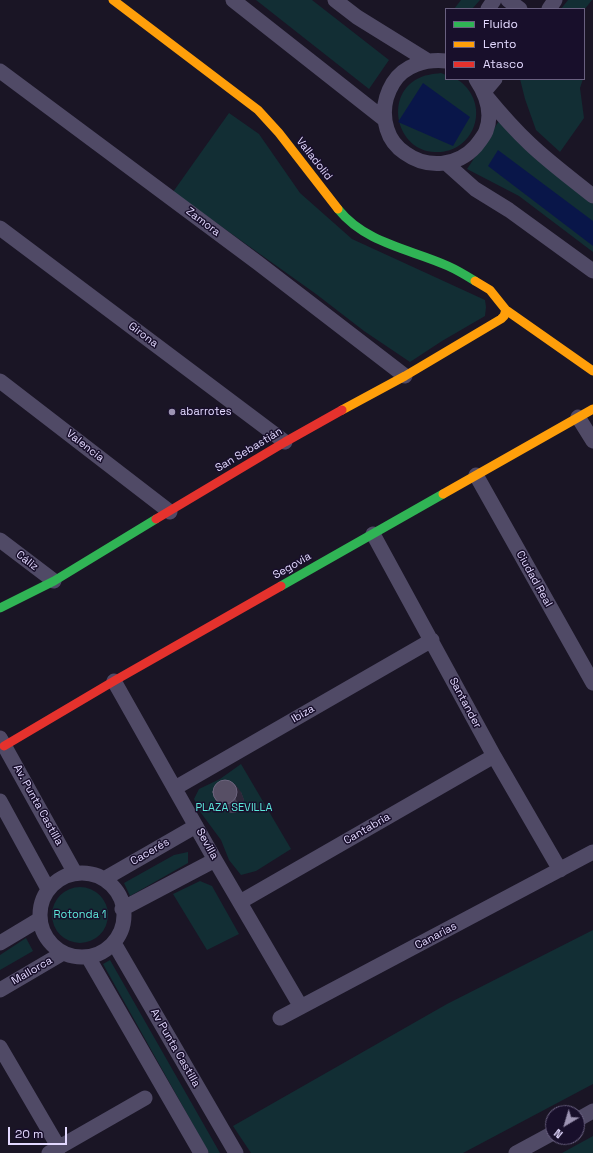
<!DOCTYPE html>
<meta charset="utf-8">
<style>
body{margin:0}
#map{position:relative;width:593px;height:1153px;overflow:hidden;background:#1a1525;font-family:"Space Grotesk",sans-serif}
canvas{display:block}
.legend{position:absolute;left:445px;top:8px;width:140px;height:72px;box-sizing:border-box;background:#180f2b;border:1px solid #696080;margin:0;padding:5px 7px;list-style:none;font-size:12px;color:#e3d9ff}
.legend li{display:flex;align-items:center;gap:8px;height:20px}
.legend b{width:20px;border:1px solid #696080}
.north{position:absolute;left:545px;top:1105px;width:40px;height:40px;box-sizing:border-box;background:#180f2b;border:1px solid #696080;border-radius:50%;rotate:218deg;font-size:11px;font-weight:700;line-height:16px;text-align:center;color:#e3d9ff}
.north::after{content:'';display:block;margin:auto;width:14px;height:18px;background:#9d94b3;clip-path:polygon(50% 0,100% 100%,50% 72%,0 100%)}
.scale{position:absolute;left:8px;top:1127px;width:59px;height:18px;box-sizing:border-box;border:2px solid #e3d9ff;border-top:0;padding-left:5px;font-size:12px;line-height:14px;white-space:nowrap;color:#e3d9ff;-webkit-text-stroke:3px #180f2b;paint-order:stroke}
</style>
<div id="map">
<canvas width="593" height="1153"></canvas>
<ul class="legend">
<li><b style="height:5px;background:#30b455"></b>Fluido</li>
<li><b style="height:5px;background:#ff9f0a"></b>Lento</li>
<li><b style="height:5px;background:#e5322d"></b>Atasco</li>
</ul>
<div class="north">N</div>
<div class="scale">20 m</div>
</div>
<script>
const context = document.querySelector('canvas').getContext('2d');
context.lineJoin = 'round';
function fillPath(path, color) { context.fillStyle = color; context.fill(path, 'evenodd'); }
function strokePath(path, color, width, dash) { context.strokeStyle = color; context.lineWidth = width; context.lineCap = dash ? 'butt' : 'round'; context.setLineDash(dash || []); context.stroke(path); }
function write(font, color, halo, rows, align = 'center') {
  context.font = font + ' "Space Grotesk",sans-serif'; context.lineWidth = 3; context.setLineDash([]); context.textBaseline = 'middle'; context.strokeStyle = halo; context.fillStyle = color; for (const [text, x, y, turn = 0] of rows) {
    context.save(); context.translate(x, y); context.rotate((+turn || 0) * Math.PI / 180); context.textAlign = isNaN(turn) ? turn : align; if (halo) context.strokeText(text, 0, 0); context.fillText(text, 0, 0); context.restore();
  }
}
fillPath(new Path2D(`
 M256,0H312L389,60L369,89Z
 M461,0H480L472,9H454Z
 M568,0H592L584,10V9H561Z
 M441,73L446,75V79C449,79 452,78 455,79C460,80 464,85 467,88C489,115 469,154 435,152C397,151 384,97 417,79C424,75 432,74 441,73Z
 M520,79H583L580,88L584,118L560,152L536,130L525,99Z
 M229,113L259,134L300,193L352,239L485,300L486,307L485,316L442,341L410,362L364,331L316,294L173,192Z
 M499,121L535,158L593,204V252L519,196L467,169Z
 M241,764L291,849L256,871L241,875L229,860L221,840L201,813L194,799L199,789L220,779Z
 M188,852V863L130,896L124,883L174,855Z
 M200,881L212,886L239,934L207,950L173,894Z
 M52 915a28 28 0 1 1 56 0a28 28 0 1 1-56 0Z
 M593,930V1084L463,1153H251L233,1126L447,1004Z
 M26,938L33,951L0,970V955Z
 M110,960L220,1153H209L103,964Z
 M593,1136V1153H562Z`), '#122e34');
fillPath(new Path2D(`
 M423,83L470,117L453,146L398,122Z
 M498,150L593,221V246L488,166Z`), '#091649');
strokePath(new Path2D(`
 M233,0L384,119
 M335,0L357,17L428,61
 M508,0L520,9
 M488,9L494,0
 M549,9L555,0
 M446,61C426,59 404,65 393,83C384,98 382,113 387,129C390,139 396,147 405,153C427,169 457,167 476,146C479,142 484,136 486,131C493,113 486,94 476,79
 M0,71L258,263L405,376
 M484,92L495,79
 M486,96C500,113 514,129 530,144C550,163 572,179 593,196
 M447,164L475,189L509,210L593,271
 M0,228L285,442
 M0,381L170,512
 M578,417L593,441
 M476,475L593,683
 M373,534L494,756L560,870
 M0,540L54,581
 M114,681L215,860L301,1007
 M0,738L75,873
 M175,788L432,640
 M0,801L48,889
 M40 915a42 42 0 1 1 84 0a42 42 0 1 1-84 0Z
 M104,879L196,826
 M240,902L494,756
 M122,909L215,860
 M0,943L40,919
 M114,943L236,1153
 M88,957L201,1153
 M0,990L63,953
 M280,1018L593,852
 M0,1047L59,1148
 M577,1120L593,1111
 M49,1153L145,1098
 M516,1153L553,1133`), '#504a66', 15);
strokePath(new Path2D(`
 M338,209C366,244 411,249 448,266C457,270 467,276 475,281
 M281,586L443,494
 M0,608L54,581L156,519`), '#30b455', 9);
strokePath(new Path2D(`
 M113,0L258,110L279,133L338,209
 M475,281L490,290L506,310L593,371
 M342,410L405,376L501,319L504,316L506,310
 M443,494L593,409`), '#ff9f0a', 9);
strokePath(new Path2D(`
 M156,519L285,442L342,410
 M4,746L114,681L281,586`), '#e5322d', 9);
fillPath(new Path2D(`
 M241,792L244,800L242,808L235,813H231L224,810L215,799Z`), '#463f53');
fillPath(new Path2D(`
 M235,784L241,792L244,800L242,808L236,800Z`), '#2d2739');
const building = new Path2D(`
 M213 792a12 12 0 1 1 24 0a12 12 0 1 1-24 0Z`);
fillPath(building, '#574f65');
strokePath(building, '#6d657e', 1);
for (const [x, y, r, color] of [
 [172,412,4,"#9d94b3"]
]) { const dot = new Path2D(); dot.arc(x, y, r, 0, 2 * Math.PI); context.fillStyle = color; context.fill(dot); strokePath(dot, '#180f2b', 1.5); }
write('11px', '#e3d9ff', '#180f2b', [
 ["Valladolid",314,159,52],
 ["Zamora",203,222,37],
 ["Girona",143,335,37],
 ["Valencia",85,446,38],
 ["San Sebastián",249,450,-31],
 ["Cáliz",27,561,38],
 ["Segovia",292,566,-30],
 ["Ciudad Real",534,579,61],
 ["Santander",465,703,62],
 ["Ibiza",303,714,-30],
 ["Av. Punta Castilla",38,805,61],
 ["Cantabria",367,829,-30],
 ["Sevilla",207,844,61],
 ["Cacerés",150,852,-30],
 ["Canarias",436,936,-28],
 ["Mallorca",32,971,-30],
 ["Av Punta Castilla",175,1048,60]
]);
write('11px', '#e3d9ff', '#180f2b', [
 ["abarrotes",180,412]
], 'left');
write('11px', '#5ce9db', '#180f2b', [
 ["PLAZA SEVILLA",234,808],
 ["Rotonda 1",80,915]
]);
</script>
